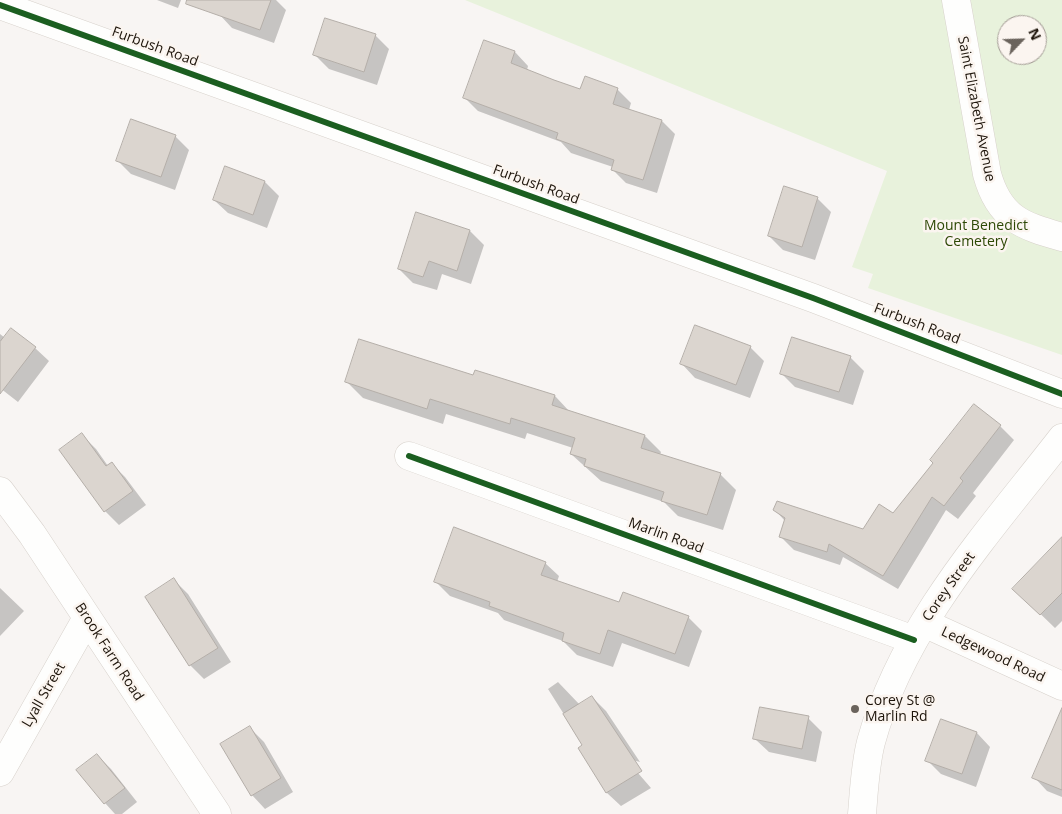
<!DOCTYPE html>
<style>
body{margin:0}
#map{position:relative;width:1062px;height:814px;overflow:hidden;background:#f8f5f3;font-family:"Open Sans",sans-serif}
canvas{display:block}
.north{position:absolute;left:997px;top:15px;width:50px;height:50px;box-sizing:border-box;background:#fbf5f0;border:1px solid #a29b94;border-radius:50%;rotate:66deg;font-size:14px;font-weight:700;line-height:20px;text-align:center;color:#1d140a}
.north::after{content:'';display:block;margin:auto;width:18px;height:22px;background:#6a635c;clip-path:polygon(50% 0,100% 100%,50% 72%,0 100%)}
</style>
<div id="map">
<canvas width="1062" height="814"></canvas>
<div class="north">N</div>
</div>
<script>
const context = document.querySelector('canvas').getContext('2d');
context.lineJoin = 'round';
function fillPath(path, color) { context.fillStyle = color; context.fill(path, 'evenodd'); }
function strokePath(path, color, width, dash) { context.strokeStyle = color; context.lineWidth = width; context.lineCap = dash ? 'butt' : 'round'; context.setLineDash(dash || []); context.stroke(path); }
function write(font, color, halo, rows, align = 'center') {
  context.font = font + ' "Open Sans",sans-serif'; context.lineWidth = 5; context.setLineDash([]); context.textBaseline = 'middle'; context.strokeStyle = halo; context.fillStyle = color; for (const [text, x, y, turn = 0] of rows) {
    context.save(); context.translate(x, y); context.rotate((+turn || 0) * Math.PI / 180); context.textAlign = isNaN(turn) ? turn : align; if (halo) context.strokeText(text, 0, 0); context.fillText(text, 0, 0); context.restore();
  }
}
fillPath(new Path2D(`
 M465,0H1062V355L868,288L873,274L852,267L887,171ZM1007,25H1037V55H1007Z`), '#e8f2dc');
fillPath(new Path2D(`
 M157,0H181L178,8Z
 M224,0H276L286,10L274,43L232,28L219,14Z
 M375,35L389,49L377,85L329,69L315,55Z
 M515,52L528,66L527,70L581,90L617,89L631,103L629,110L662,121L675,134L657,193L626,183L612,169L613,167L571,153L561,142L478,111L464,97Z
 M175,136L189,150L175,190L131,174L118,161Z
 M226,168L265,182L279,196L267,228L228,213L214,200Z
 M817,198L831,212L815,260L783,250L769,236Z
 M470,231L484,245L471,284L442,274L437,290L413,283L399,269Z
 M0,334L5,338L35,348L49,361L18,402L0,388Z
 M750,347L764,361L750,398L695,378L682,364Z
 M850,357L864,371L853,405L795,387L781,373Z
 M474,376L555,396L570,412L645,436L661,452L660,455L720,474L736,490L723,530L678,516L664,502L601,481L571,454L573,448L527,433L525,439L446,414L443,424L363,398L347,382Z
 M1000,426L1014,440L973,493L976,496L958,519L946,510L898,589L843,557L840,565L794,550L780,536L785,521L775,510L864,531L894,514Z
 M82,435L96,449L108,466L112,464L125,477L146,505L119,525L105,511Z
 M1062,538V621L1055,628L1028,602Z
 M545,563L559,576L557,582L620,603L688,617L702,631L689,667L622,643L613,667L577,655L563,641L504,620L498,613L450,596L436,582Z
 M174,580L188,594L231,662L204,679L190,665Z
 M0,588L24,611L0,636Z
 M558,682L580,705L592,697L606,711L640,762L625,758L651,788L621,806L607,793L580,748L584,746L548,689Z
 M808,718L822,732L816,762L769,752L755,739Z
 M941,720L977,733L990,747L976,787L941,774L927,760Z
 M250,728L264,742L293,792L265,809L252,795Z
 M97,755L111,769L137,802L122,814H115L105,803Z
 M1062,755V797L1047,791L1034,777Z`), '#0003');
const building = new Path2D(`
 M187,0H271L260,30L186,4Z
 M325,18L376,34L364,72L313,55Z
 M484,40L515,51L511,63L554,80L580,89L585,76L618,88L613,104L662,120L643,180L611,170L614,160L556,139L558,133L463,98Z
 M131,119L176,135L161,177L116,161Z
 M225,166L265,181L253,215L213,200Z
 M784,186L818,197L802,247L768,236Z
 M416,212L470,230L457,271L429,261L423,277L398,269Z
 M695,325L751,346L736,385L680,364Z
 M11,328L36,347L0,394V342Z
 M792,337L851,356L839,392L780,374Z
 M359,339L473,375L475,370L555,395L552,405L645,435L641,448L721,473L707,515L661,501L664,492L584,466L586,459L570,454L575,438L511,418L510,424L430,399L427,409L345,382Z
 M974,404L1001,425L960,478L963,481L944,506L932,497L883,576L829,544L827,552L779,537L785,518L773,510L777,501L863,529L879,504L893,513L933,463L930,460Z
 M82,433L106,466L112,462L133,491L104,512L59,450Z
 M454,527L546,562L541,575L619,602L623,592L689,616L675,654L608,630L600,654L562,641L564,633L489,606L490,602L434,582Z
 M1062,537V593L1040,615L1012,589Z
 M174,578L218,648L189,666L145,597Z
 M592,696L642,771L606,793L578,748L582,745L563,714Z
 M760,707L809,716L802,749L753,739Z
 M1062,708V790L1032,778Z
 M941,719L977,732L962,774L925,761Z
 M250,726L281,778L251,796L220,744Z
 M97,754L125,788L104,804L76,770Z`);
fillPath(building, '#dbd5cf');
strokePath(building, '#b4aea8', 1);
const minor = new Path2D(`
 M956,0L987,174C999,218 1022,226 1062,237
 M0,5L813,298L1062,394
 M409,456L914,640
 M0,491L32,534L217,814
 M924,623L1062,686
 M0,772L87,618
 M862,814C864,791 865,765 871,742C903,625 989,532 1062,438`);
strokePath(minor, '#d7d1cb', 29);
strokePath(minor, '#fefefd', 28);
strokePath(new Path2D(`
 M0,5L813,298L1062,394
 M409,456L914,640`), '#1b5e20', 6);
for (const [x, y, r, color] of [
 [855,709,5,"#6a635c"]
]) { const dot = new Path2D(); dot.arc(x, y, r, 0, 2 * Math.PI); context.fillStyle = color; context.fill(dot); strokePath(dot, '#fbf5f0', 2); }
write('14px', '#1d140a', '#fbf5f0', [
 ["Furbush Road",155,47,20],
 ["Saint Elizabeth Avenue",976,109,79],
 ["Furbush Road",536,185,20],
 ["Furbush Road",917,324,21],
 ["Marlin Road",666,536,20],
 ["Corey Street",949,587,-55],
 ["Brook Farm Road",109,652,57],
 ["Ledgewood Road",993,655,25],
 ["Lyall Street",44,695,-60]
]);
write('14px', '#2d4805', '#fbf5f0', [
 ["Mount Benedict",976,226],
 ["Cemetery",976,242]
]);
write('14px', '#1d140a', '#fbf5f0', [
 ["Corey St @",865,701],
 ["Marlin Rd",865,717]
], 'left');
</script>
